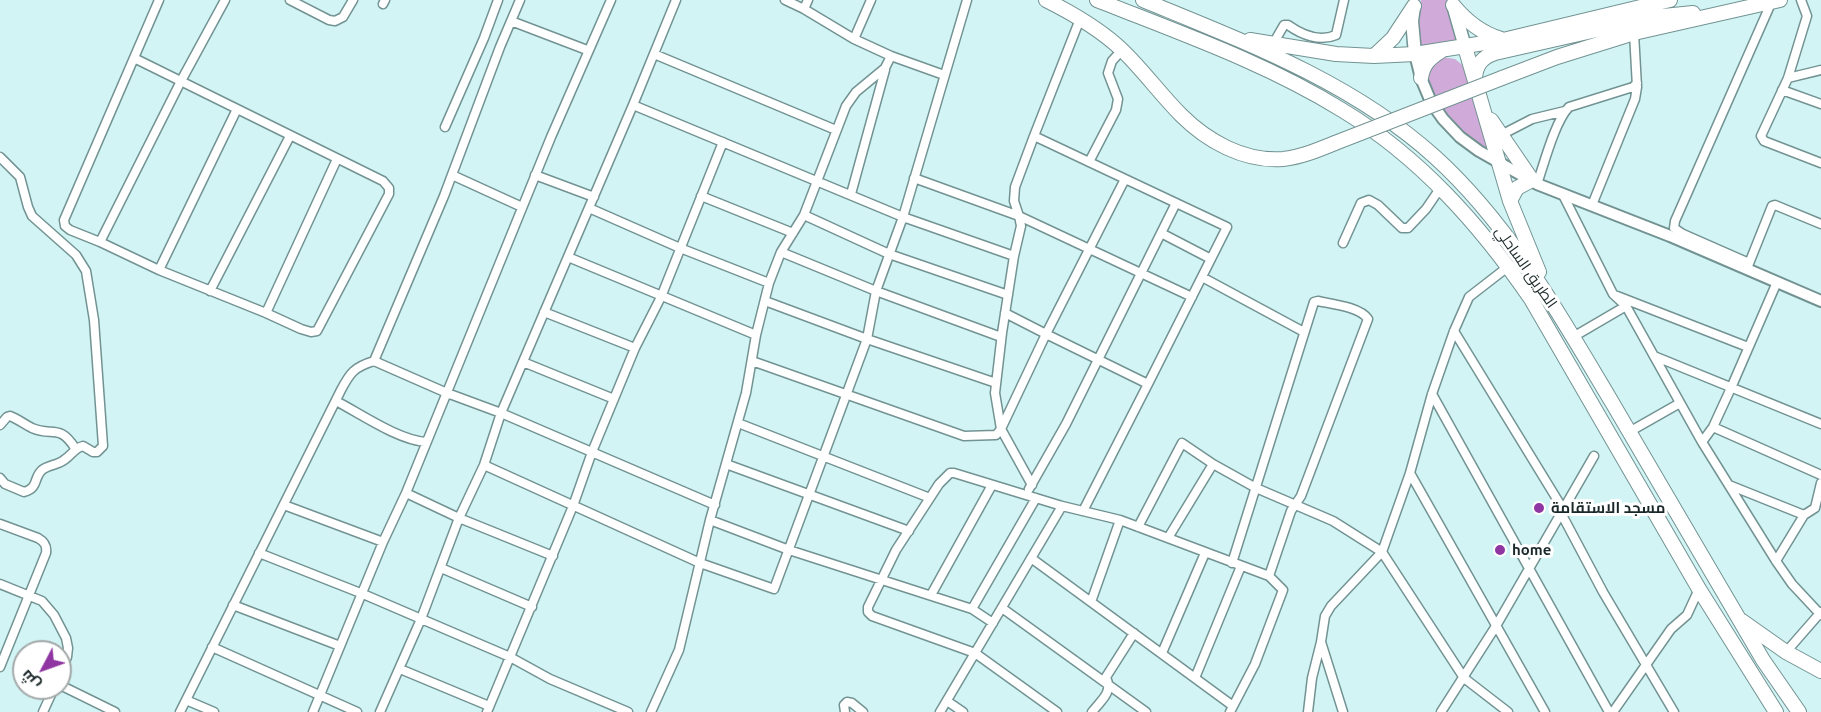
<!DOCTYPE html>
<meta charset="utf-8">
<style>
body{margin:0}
#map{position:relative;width:1821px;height:712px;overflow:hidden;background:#d2f4f5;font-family:Ubuntu,Cairo,sans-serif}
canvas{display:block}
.north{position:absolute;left:12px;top:640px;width:60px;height:60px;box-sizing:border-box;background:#fff;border:2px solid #a4a9a9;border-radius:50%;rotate:229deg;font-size:16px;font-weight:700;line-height:24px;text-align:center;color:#1b2829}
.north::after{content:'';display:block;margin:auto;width:21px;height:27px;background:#8f36a2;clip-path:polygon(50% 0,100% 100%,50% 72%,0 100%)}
</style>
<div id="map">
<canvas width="1821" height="712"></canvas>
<div class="north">ش</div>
</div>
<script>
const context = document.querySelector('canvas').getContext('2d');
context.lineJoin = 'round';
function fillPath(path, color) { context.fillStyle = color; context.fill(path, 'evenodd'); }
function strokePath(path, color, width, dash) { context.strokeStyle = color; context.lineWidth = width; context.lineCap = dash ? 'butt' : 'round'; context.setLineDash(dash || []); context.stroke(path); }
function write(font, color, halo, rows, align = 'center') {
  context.font = font + ' Ubuntu,Cairo,sans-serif'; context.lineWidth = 6; context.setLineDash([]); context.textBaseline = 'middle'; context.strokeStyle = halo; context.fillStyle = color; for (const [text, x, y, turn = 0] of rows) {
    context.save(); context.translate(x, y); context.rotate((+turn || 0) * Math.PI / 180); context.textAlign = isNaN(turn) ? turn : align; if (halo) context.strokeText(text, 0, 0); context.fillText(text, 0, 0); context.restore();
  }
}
fillPath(new Path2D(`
 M1421,0H1447L1458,42L1419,49L1416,25Z
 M1442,57L1455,59L1465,67L1490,151L1471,143L1437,105L1427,84V70L1431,64Z`), '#d0aad8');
const minor = new Path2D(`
 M290,0L329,20L335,21L343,17L353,0
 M1801,0L1807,16L1788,78L1761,136L1764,141L1821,163
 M383,4L385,0
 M804,9L808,0
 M511,21L587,50
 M854,39L871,0
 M1273,44L1284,25H1288C1302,35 1320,42 1336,35L1344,0
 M654,54L836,130
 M891,56L944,75
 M134,58L383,181L389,188V194L317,331L311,332L301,329L266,313L159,270L100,242L70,230L65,226L64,220L159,0
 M1788,78L1821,70
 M1782,90L1821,104
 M633,105L903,217L1014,256
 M445,127L484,38L498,0
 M1501,135L1532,119L1565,111
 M1034,136L1080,19
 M0,157L20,177L28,207L32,216L76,255L86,271L94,320L103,446L97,452H93L83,446C74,448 72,455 64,460C58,465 48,465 42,470C33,478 39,488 24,492L5,484L0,478
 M1089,162L1116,110L1118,99L1108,73L1112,61L1122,50
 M452,175L522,207
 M535,175L594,197
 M914,178L1019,216L1021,226L1014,256L1002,333L995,393L1001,429L1032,485
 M1537,184C1544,164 1555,121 1569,107L1633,87L1637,83
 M1562,193L1613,294L1626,306L1702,442L1776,561L1792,584L1821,615
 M851,194L885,70
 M701,196L793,233
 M1592,205L1635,99L1637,87L1634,33
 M589,208L680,248L769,283
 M804,215L889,254L1008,295
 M1161,233L1211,259
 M100,242L181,81L225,0
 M1343,243L1361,203L1369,200L1378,205L1402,228H1408L1426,209L1441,187
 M781,252L876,291L1001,337
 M568,257L756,335
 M1749,263L1683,234L1674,228L1675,221L1772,1
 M1748,266L1772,206L1775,205L1821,224
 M159,270L237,109
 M1202,277L1304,332
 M210,291L290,136
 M1617,296L1748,347
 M765,301L867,339L996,383
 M544,312L635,348
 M266,313L337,159
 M1005,313L1046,334L1125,179
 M1454,331L1563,509
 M1573,337L1626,306
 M1654,356L1821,424
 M374,361L444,196L500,47L520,0
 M752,361L964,436L996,435L1001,429L1046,334L1148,384L1083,511
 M523,362L614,399
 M1148,384C1174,332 1201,279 1227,227L1034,136L1015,187L1014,201L1019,216L1192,297
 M1432,394L1609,712
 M336,401C361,414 398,440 426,442
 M738,423L930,498
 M0,425L7,417L10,416C18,419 24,424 32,428C52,437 59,423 75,448
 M1713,427L1821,475
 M1629,432L1680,403
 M1702,442L1713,427L1731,388L1777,282
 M726,464L909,531
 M484,465L700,563L774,589L867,339L876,291L903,217L967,0
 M1410,473L1545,712
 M1729,485L1804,515
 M1029,489L1066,424L1176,203
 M406,493L459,518L553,556
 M284,505L383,542
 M1561,513L1603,592L1674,712
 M710,520L789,550L972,609L993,623
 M0,524L38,538C45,542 47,546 46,553L0,667
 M1138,527L1182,443L1213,464
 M1168,538L1213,464L1256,488L1333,521L1382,552L1464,678L1508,712
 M259,553L363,594L510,657L550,679L628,712
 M1031,558L1233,706
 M1776,561L1804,515L1815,508L1821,483
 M1232,563L1314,302L1318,301C1332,304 1360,307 1368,319L1301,496L1291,511L1269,576
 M441,568L532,607
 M0,584L42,601L54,615L66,638L68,648L67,657L60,673
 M931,595L992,485
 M1091,602L1120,520
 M233,605L340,646
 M1002,608L1146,712
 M972,609L1036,498
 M212,647L357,712
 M1786,652L1821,612
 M1162,653L1205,553
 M400,669L489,706
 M1195,678L1241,566
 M60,685L115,712
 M186,700L214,712
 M947,701L963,712
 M43,712L54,688
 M180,712L341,390C350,373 354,367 374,361L447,393L501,413L715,505
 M313,712L383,542L406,493L551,137L611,0
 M380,712L421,619L459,518L484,465L501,413L633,105L676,0
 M487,712L573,506L592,452L635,348L661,297L723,142
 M651,712L679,650L710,520L746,393L756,335L769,283L781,252L804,215L846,106L856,92L885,68L891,56L854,39L804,9L785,0
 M845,712L844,705L847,702L852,703L863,712
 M940,712L1062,506
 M1057,712L975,653L872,616L868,612V607L896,550L939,484L950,473H954L1062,506L1120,520L1269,576L1283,590L1255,664L1230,712
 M1092,712C1102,699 1113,693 1106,677L1134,633
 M1308,712L1312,678L1321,642
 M1343,712L1321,642L1325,616L1331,606L1382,552L1410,473L1432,394L1454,331L1469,297L1509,266
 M1441,712L1496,626L1594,456
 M1613,712L1671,629L1687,615L1699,589`);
const tertiary = new Path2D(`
 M1415,54L1421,78L1431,102L1443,119L1460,137L1479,151L1537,184L1670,236L1821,301`);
const primary = new Path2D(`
 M1453,5L1465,47
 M1414,7L1412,21L1415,54`);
const trunk = new Path2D(`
 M1046,0C1074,14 1100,29 1122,50C1143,70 1160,94 1181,115C1207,141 1244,162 1283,159C1301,157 1318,150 1335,143
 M1097,0C1180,33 1266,63 1342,110C1420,157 1480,225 1531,299L1699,589L1776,712
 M1143,0C1245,42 1352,82 1435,157C1511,226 1561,317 1613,404C1663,490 1713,575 1763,660L1799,712
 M1453,5C1466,21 1481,33 1501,39
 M1250,40L1336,54L1374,56L1415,54L1503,40L1670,0
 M1465,47L1510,201L1539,272
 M1374,56L1393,38L1414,6
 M1421,78C1423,64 1430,58 1441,51
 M1475,78C1476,65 1482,57 1495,53L1654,17L1693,13
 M1502,78L1557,57L1634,33L1780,0
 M1491,120L1532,180L1517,188L1510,201
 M1742,621L1786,652L1821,671`);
strokePath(minor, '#739393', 11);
strokePath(tertiary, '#739393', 14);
strokePath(primary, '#739393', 15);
strokePath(trunk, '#739393', 16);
strokePath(minor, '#fff', 8);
strokePath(tertiary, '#fff', 10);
strokePath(primary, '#fff', 12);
strokePath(trunk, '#fff', 14);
const trunkBridge = new Path2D(`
 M1335,143L1502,78`);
strokePath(trunkBridge, '#739393', 16, []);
strokePath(trunkBridge, '#fff', 14);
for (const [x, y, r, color] of [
 [1539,508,6,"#8f36a2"],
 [1500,550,6,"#8f36a2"]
]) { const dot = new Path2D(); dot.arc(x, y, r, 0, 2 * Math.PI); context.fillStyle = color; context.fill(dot); strokePath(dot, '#fff', 2); }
write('15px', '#1b2829', '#fff', [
 ["الطريق الساحلي",1526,267,55]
]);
write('bold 15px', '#1b2829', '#fff', [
 ["مسجد الاستقامة",1551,508],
 ["home",1512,550]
], 'left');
</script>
